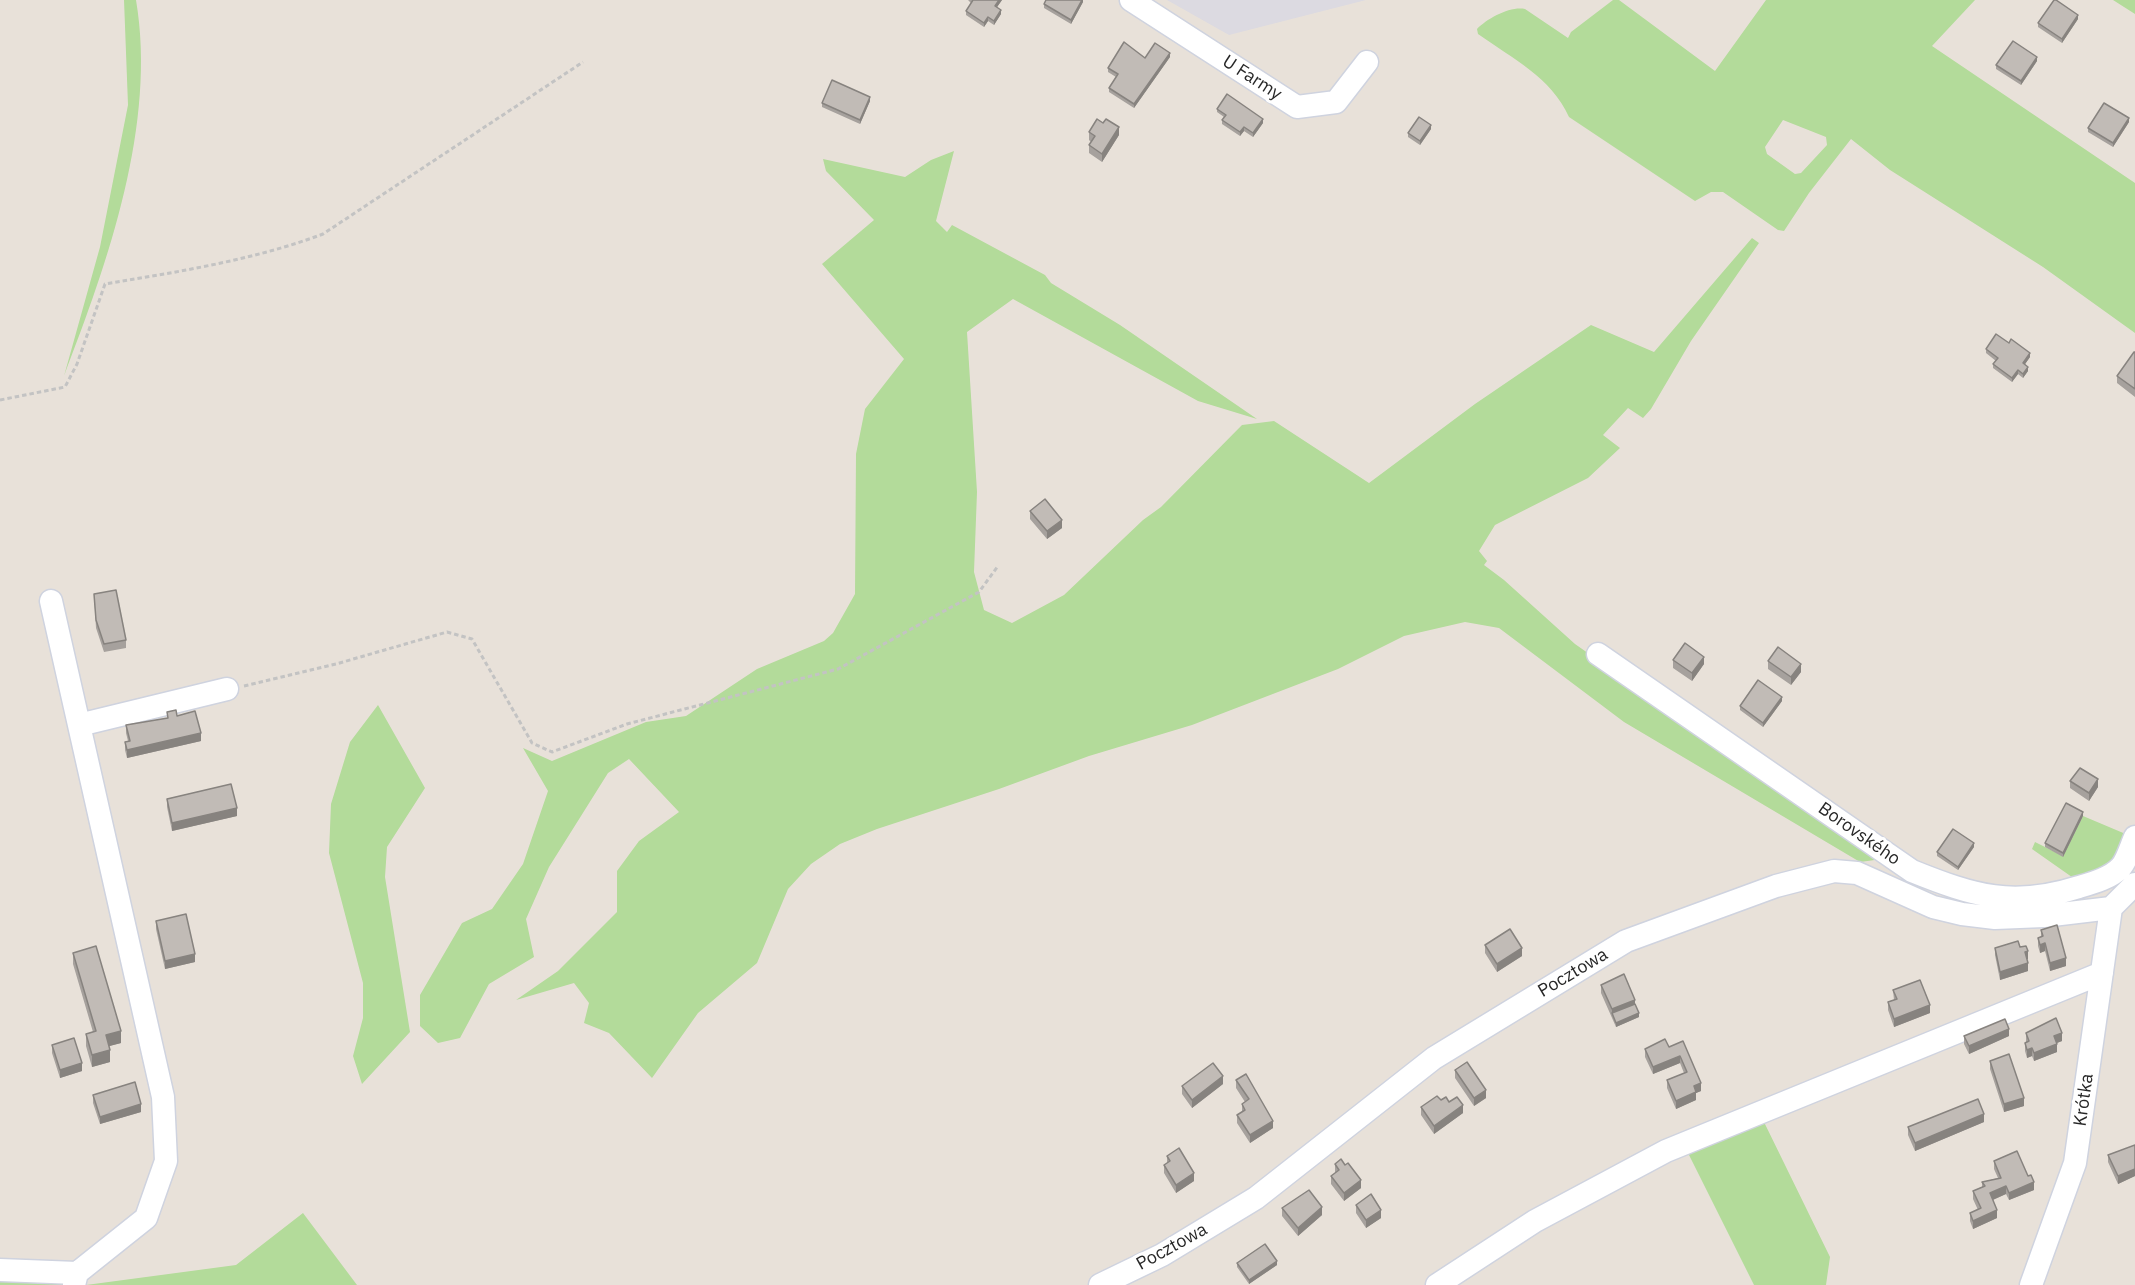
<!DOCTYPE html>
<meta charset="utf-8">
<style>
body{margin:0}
canvas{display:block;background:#e8e1d9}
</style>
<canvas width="2135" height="1285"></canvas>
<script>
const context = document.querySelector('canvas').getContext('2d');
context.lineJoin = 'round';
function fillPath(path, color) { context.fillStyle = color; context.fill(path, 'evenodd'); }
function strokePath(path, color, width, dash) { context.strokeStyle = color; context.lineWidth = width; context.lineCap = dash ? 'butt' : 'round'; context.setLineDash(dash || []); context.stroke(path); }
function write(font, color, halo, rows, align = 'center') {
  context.font = font + ' "IBM Plex Sans",sans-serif'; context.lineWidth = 6; context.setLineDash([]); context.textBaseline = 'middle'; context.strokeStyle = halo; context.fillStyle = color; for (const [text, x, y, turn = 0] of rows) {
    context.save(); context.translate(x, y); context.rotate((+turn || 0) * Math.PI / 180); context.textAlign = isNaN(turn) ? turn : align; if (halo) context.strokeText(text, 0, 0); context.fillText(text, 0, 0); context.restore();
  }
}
fillPath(new Path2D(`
 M1167,0H1366L1229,35Z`), '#dcdae1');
fillPath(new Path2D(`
 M124,0H136C157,124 108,262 64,376L100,247L128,105Z
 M1613,0H1619L1715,71L1766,0H1975L1932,46L2135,183V333L2043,267L1890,170L1851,139L1809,193L1784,231L1778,230L1723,192H1711L1695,201L1569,117C1551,77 1513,59 1478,34L1477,29C1488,18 1510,6 1525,9L1568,38L1571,32ZM1783,120L1826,137L1827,145L1801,173L1795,174L1767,154L1765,147Z
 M2113,0H2135V14Z
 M954,151L936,221L947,232L952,225L1045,275L1051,283L1120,325L1257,419L1198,401L1013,299L967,332L977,492L974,572L984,610L1012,623L1064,595L1143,520L1161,507L1242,425L1274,421L1369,483L1475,404L1591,325L1654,352L1752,238L1759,243L1691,341L1651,409L1643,418L1628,408L1603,435L1620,448L1588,478L1495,525L1479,551L1487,561L1484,565L1504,580L1575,644L1882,859L1860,862L1624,722L1499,628L1465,622L1404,636L1338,669L1192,725L1089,756L999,789L877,829L840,844L811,864L788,889L757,963L698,1013L652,1078L609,1033L584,1023L589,1003L574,983L516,1000L558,971L617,912V871L639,841L679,812L629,759L608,773L549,867L526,919L534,957L489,984L460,1038L438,1043L420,1026V995L462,923L492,909L523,864L548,791L523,748L552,761L646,722L686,716L757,669L824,641L833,633L855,594L856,454L865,409L904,359L822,264L874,220L826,171L823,159L905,177L931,160Z
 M378,705L425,788L387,847L385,877L410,1032L362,1084L353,1056L363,1018V983L329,853L331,804L350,742Z
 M2083,816L2128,835L2108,873L2079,882L2032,849L2035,842L2063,856Z
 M1763,1120L1830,1257L1826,1285H1754L1688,1153Z
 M303,1213L357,1285H86L236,1265Z
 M0,1278L65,1281L64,1285H0Z`), '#b3db9a');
const minor = new Path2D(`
 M1131,0L1297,107L1336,102L1367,62
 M51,601L163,1097L166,1161L146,1218L77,1273
 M1598,654L1912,871C1974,896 2013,908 2079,887C2093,883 2111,878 2121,867C2127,860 2131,846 2135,837
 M79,725L227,689
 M2111,908L2135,884
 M0,1270L77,1273L74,1285
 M1100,1285L1162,1255L1256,1198L1434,1058L1626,941L1776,886L1834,871L1857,873L1933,907L1962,914L1995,918L2044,916L2111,908
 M1437,1285L1535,1221L1666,1151L2102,973
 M2031,1285L2075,1163L2111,908`);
strokePath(minor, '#cfd3df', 25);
strokePath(new Path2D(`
 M0,400L65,387L77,364L105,284C177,272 254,260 323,234L583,62
 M244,686L336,664L447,632L472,639L532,743L552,752L627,724L838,669L979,592L998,566`), '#c3c3c3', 3, [4.5, 3]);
strokePath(minor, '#fff', 22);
fillPath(new Path2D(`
 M968,0H1002L997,7L1001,14L994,25L988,21L984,27L966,15V11L971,3Z
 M1083,0V2L1071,24L1044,8V4Z
 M2078,19L2062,43L2038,27V23Z
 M1170,57L1134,108L1109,92V88L1116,77L1108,72V68Z
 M2037,61L2021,85L1996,69V65Z
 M870,101L860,124L822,107V103Z
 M1217,109L1263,123L1253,137L1244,131L1240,136L1222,124V120L1224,117L1217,112Z
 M2129,122L2113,147L2088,132V128Z
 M1431,129L1420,145L1408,137V133Z
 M1089,132L1119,135L1102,162L1089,153V145L1091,142L1089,140Z
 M2009,343L2030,357L2025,364L2028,371L2023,378L2018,374L2012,382L1993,368V364L1996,361L1986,353V349Z
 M2135,352V397L2117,383V376Z
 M1030,511L1062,528L1047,539L1030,519Z
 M94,594L126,640V648L104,652L96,628Z
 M1673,660L1704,664L1692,681L1673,668Z
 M1768,661L1801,672L1791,685L1768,669Z
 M1782,701L1763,727L1740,710V706Z
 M167,712L177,716L201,741L127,758L125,750V742L128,741L126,733V725L167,718Z
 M2070,781L2098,787L2089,801L2070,788Z
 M167,799L237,816L172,831L167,807Z
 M2083,816L2063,857L2045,847V843Z
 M1974,847L1958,870L1937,856V852Z
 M156,921L195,962L165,969L156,929Z
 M2041,930L2066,966L2050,971L2045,951L2040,953L2038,946V938L2041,937Z
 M1485,945L1522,956L1497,972L1485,953Z
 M2020,947L2028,959H2027L2028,971L2000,980L1995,955V948Z
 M73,953L121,1043L109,1046L110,1062L92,1067L86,1046V1034L93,1032L73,964Z
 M1601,985L1635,1004L1639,1017L1616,1027L1601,993Z
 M1893,990L1930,1013L1894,1027L1888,1010V1002L1894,1000Z
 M2026,1033L2062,1041L2057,1043V1052L2034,1061L2032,1056L2027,1058L2025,1051V1043L2026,1042Z
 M1964,1036H2009L1969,1054L1964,1044Z
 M1683,1041L1701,1091L1696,1093V1100L1676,1109L1667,1088V1080L1684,1073L1680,1063L1653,1074L1645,1057V1049L1669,1047Z
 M52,1045L82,1071L60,1078L52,1053Z
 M1990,1061L2024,1106L2004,1112L1990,1069Z
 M1455,1070L1486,1098L1474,1106L1455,1078Z
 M1236,1080L1273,1128L1250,1143L1237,1123V1115L1242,1112V1104L1245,1102L1236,1088Z
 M1223,1084L1192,1108L1182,1094V1086Z
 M93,1095L141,1112L100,1124L93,1103Z
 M1441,1100L1449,1102L1463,1113L1434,1134L1421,1115V1107Z
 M1984,1122L1915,1151L1908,1135V1127Z
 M2135,1145V1176L2118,1184L2108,1162V1155Z
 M1167,1156L1194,1181L1176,1193L1164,1173V1165L1167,1163Z
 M1994,1161L2034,1190L2009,1200L2006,1194L1993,1200L1997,1218L1973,1229L1970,1221V1213L1978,1210L1973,1199V1191L1982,1187V1182L1998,1178L1994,1169Z
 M1335,1164L1345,1165L1361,1188L1344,1201L1331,1184V1176L1335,1173Z
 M1356,1205L1381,1218L1366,1228L1356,1213Z
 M1282,1208L1322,1215L1298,1236L1282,1216Z
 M1237,1263L1277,1265L1249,1284L1237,1267Z`), '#a6a19d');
fillPath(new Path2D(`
 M999,0H1002L995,10V6Z
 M1082,0H1083V2L1071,24V20Z
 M1001,10V14L994,25V21Z
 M2078,15V19L2062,43V39Z
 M988,17V21L984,27V23Z
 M1170,53V57L1134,108V104Z
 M2037,57V61L2021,85V81Z
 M870,97V101L860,124V120Z
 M2129,118V122L2113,147V143Z
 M1263,119V123L1253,137V133Z
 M1431,125V129L1420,145V141Z
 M1119,127V135L1102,162V154Z
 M1244,127V131L1240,136V132Z
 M2030,353V357L2023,367V363Z
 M2028,367V371L2023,378V374Z
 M2018,370V374L2012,382V378Z
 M1062,520V528L1047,539V531Z
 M1704,657V664L1692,681V673Z
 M1801,664V672L1791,685V677Z
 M1782,697V701L1763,727V723Z
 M201,733V741L127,758V750Z
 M2098,779V787L2089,801V793Z
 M237,808V816L172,831V823Z
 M2083,812V816L2063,857V853Z
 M1974,843V847L1958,870V867Z
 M2045,943V951L2040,953V945Z
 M1522,948V956L1497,972V964Z
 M2028,951V959L2025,960V952Z
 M195,954V962L165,969V961Z
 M2066,958V966L2050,971V963Z
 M2028,963V971L2000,980V972Z
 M1635,1000V1008L1612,1013V1009Z
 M1930,1005V1013L1894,1027V1019Z
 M1639,1013V1017L1616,1027V1023Z
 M2009,1029V1036L1969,1054V1046Z
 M121,1031V1043L106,1047V1035Z
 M2062,1033V1041L2054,1044V1036Z
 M2057,1044V1052L2034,1061V1053Z
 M2032,1048V1056L2027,1058V1050Z
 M110,1050V1062L92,1067V1055Z
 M1680,1056V1063L1653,1074V1067Z
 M82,1063V1071L60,1078V1070Z
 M1223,1076V1084L1192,1108V1100Z
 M1701,1083V1091L1696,1093V1100L1676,1109V1101L1694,1086Z
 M1486,1090V1098L1474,1106V1098Z
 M2024,1098V1106L2004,1112V1104Z
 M141,1104V1112L100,1124V1117Z
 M1463,1105V1113L1434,1134V1126Z
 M1984,1114V1122L1915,1151V1143Z
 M1273,1121V1128L1250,1143V1135Z
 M2135,1169V1176L2118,1184V1176Z
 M1194,1173V1181L1176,1193V1185Z
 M1361,1180V1188L1344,1201V1193Z
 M2034,1182V1190L2009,1200V1193Z
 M2006,1186V1194L1990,1201V1193Z
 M1322,1207V1215L1298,1236V1228Z
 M1381,1210V1218L1366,1228V1220Z
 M1997,1210V1218L1973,1229V1221Z
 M1277,1261V1265L1249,1284V1280Z`), '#87837f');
const building = new Path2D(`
 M973,0H999L995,6L1001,10L994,21L988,17L984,23L966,11Z
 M1046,0H1082L1071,20L1044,4Z
 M2054,0H2056L2078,15L2062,39L2038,23Z
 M2013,41L2037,57L2021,81L1996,65Z
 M1124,42L1145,58L1155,43L1170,53L1134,104L1109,88L1118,74L1108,68Z
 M832,80L870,97L860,120L822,103Z
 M1227,94L1263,119L1253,133L1244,127L1240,132L1222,120L1226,115L1217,109Z
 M2104,103L2129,118L2113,143L2088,128Z
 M1419,117L1431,125L1420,141L1408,133Z
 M1097,119L1103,123L1106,119L1119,127L1102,154L1089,145L1095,136L1089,132Z
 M1996,334L2009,343L2011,339L2030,353L2023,363L2028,367L2023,374L2018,370L2012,378L1993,364L1998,358L1986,349Z
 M2134,352H2135V389L2117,376Z
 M1045,499L1062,520L1047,531L1030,511Z
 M116,590L126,640L104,644L96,620L94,594Z
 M1685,643L1704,657L1692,673L1673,660Z
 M1778,647L1801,664L1791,677L1768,661Z
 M1758,680L1782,697L1763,723L1740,706Z
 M176,710L177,716L195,711L201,733L127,750L125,742L130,741L126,725L168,718L167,712Z
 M2080,768L2098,779L2089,793L2070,781Z
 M231,784L237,808L172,823L167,799Z
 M2066,803L2083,812L2063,853L2045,843Z
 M1953,829L1974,843L1958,867L1937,852Z
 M186,914L195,954L165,961L156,921Z
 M2057,925L2066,958L2050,963L2045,943L2040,945L2038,938L2043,936L2041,930Z
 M1510,929L1522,948L1497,964L1485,945Z
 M2018,941L2020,947L2026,946L2028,951L2025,952L2028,963L2000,972L1995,948Z
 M96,946L121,1031L106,1035L110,1050L92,1055L86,1034L96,1031L73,953Z
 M1624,974L1635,1000L1612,1009L1601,985Z
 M1920,980L1930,1005L1894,1019L1888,1002L1897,999L1893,990Z
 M1635,1004L1639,1013L1616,1023L1612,1013Z
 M2056,1018L2062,1033L2054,1036L2057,1044L2034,1053L2032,1048L2027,1050L2025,1043L2029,1041L2026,1033Z
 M2005,1019L2009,1029L1969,1046L1964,1036Z
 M74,1038L82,1063L60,1070L52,1045Z
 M1665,1039L1669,1047L1683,1041L1701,1083L1694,1086L1696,1092L1676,1101L1667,1080L1687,1072L1680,1056L1653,1067L1645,1049Z
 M2009,1054L2024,1098L2004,1104L1990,1061Z
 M1467,1062L1486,1090L1474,1098L1455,1070Z
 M1213,1063L1223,1076L1192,1100L1182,1086Z
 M1246,1074L1273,1121L1250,1135L1237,1115L1245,1110L1242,1104L1249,1099L1236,1080Z
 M135,1082L141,1104L100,1117L93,1095Z
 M1437,1096L1441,1100L1446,1097L1449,1102L1457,1097L1463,1105L1434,1126L1421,1107Z
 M1978,1099L1984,1114L1915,1143L1908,1127Z
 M2135,1145V1169L2118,1176L2108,1155Z
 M1179,1148L1194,1173L1176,1185L1164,1165L1170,1161L1167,1156Z
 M2017,1151L2028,1176L2031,1175L2034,1182L2009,1193L2006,1186L1990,1193L1997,1210L1973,1221L1970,1213L1981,1208L1973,1191L1985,1186L1982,1182L2001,1178L1994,1161Z
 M1341,1159L1345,1165L1348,1163L1361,1180L1344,1193L1331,1176L1339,1170L1335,1164Z
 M1309,1190L1322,1207L1298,1228L1282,1208Z
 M1371,1194L1381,1210L1366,1220L1356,1205Z
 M1265,1244L1277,1261L1249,1280L1237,1263Z`);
fillPath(building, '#c1bbb6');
strokePath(building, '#87837f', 1.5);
write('18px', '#272727', '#fff', [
 ["U Farmy",1252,78,33],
 ["Borovského",1859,834,35],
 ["Pocztowa",1573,973,-31],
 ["Krótka",2084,1100,-82],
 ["Pocztowa",1172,1247,-29]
]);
</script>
